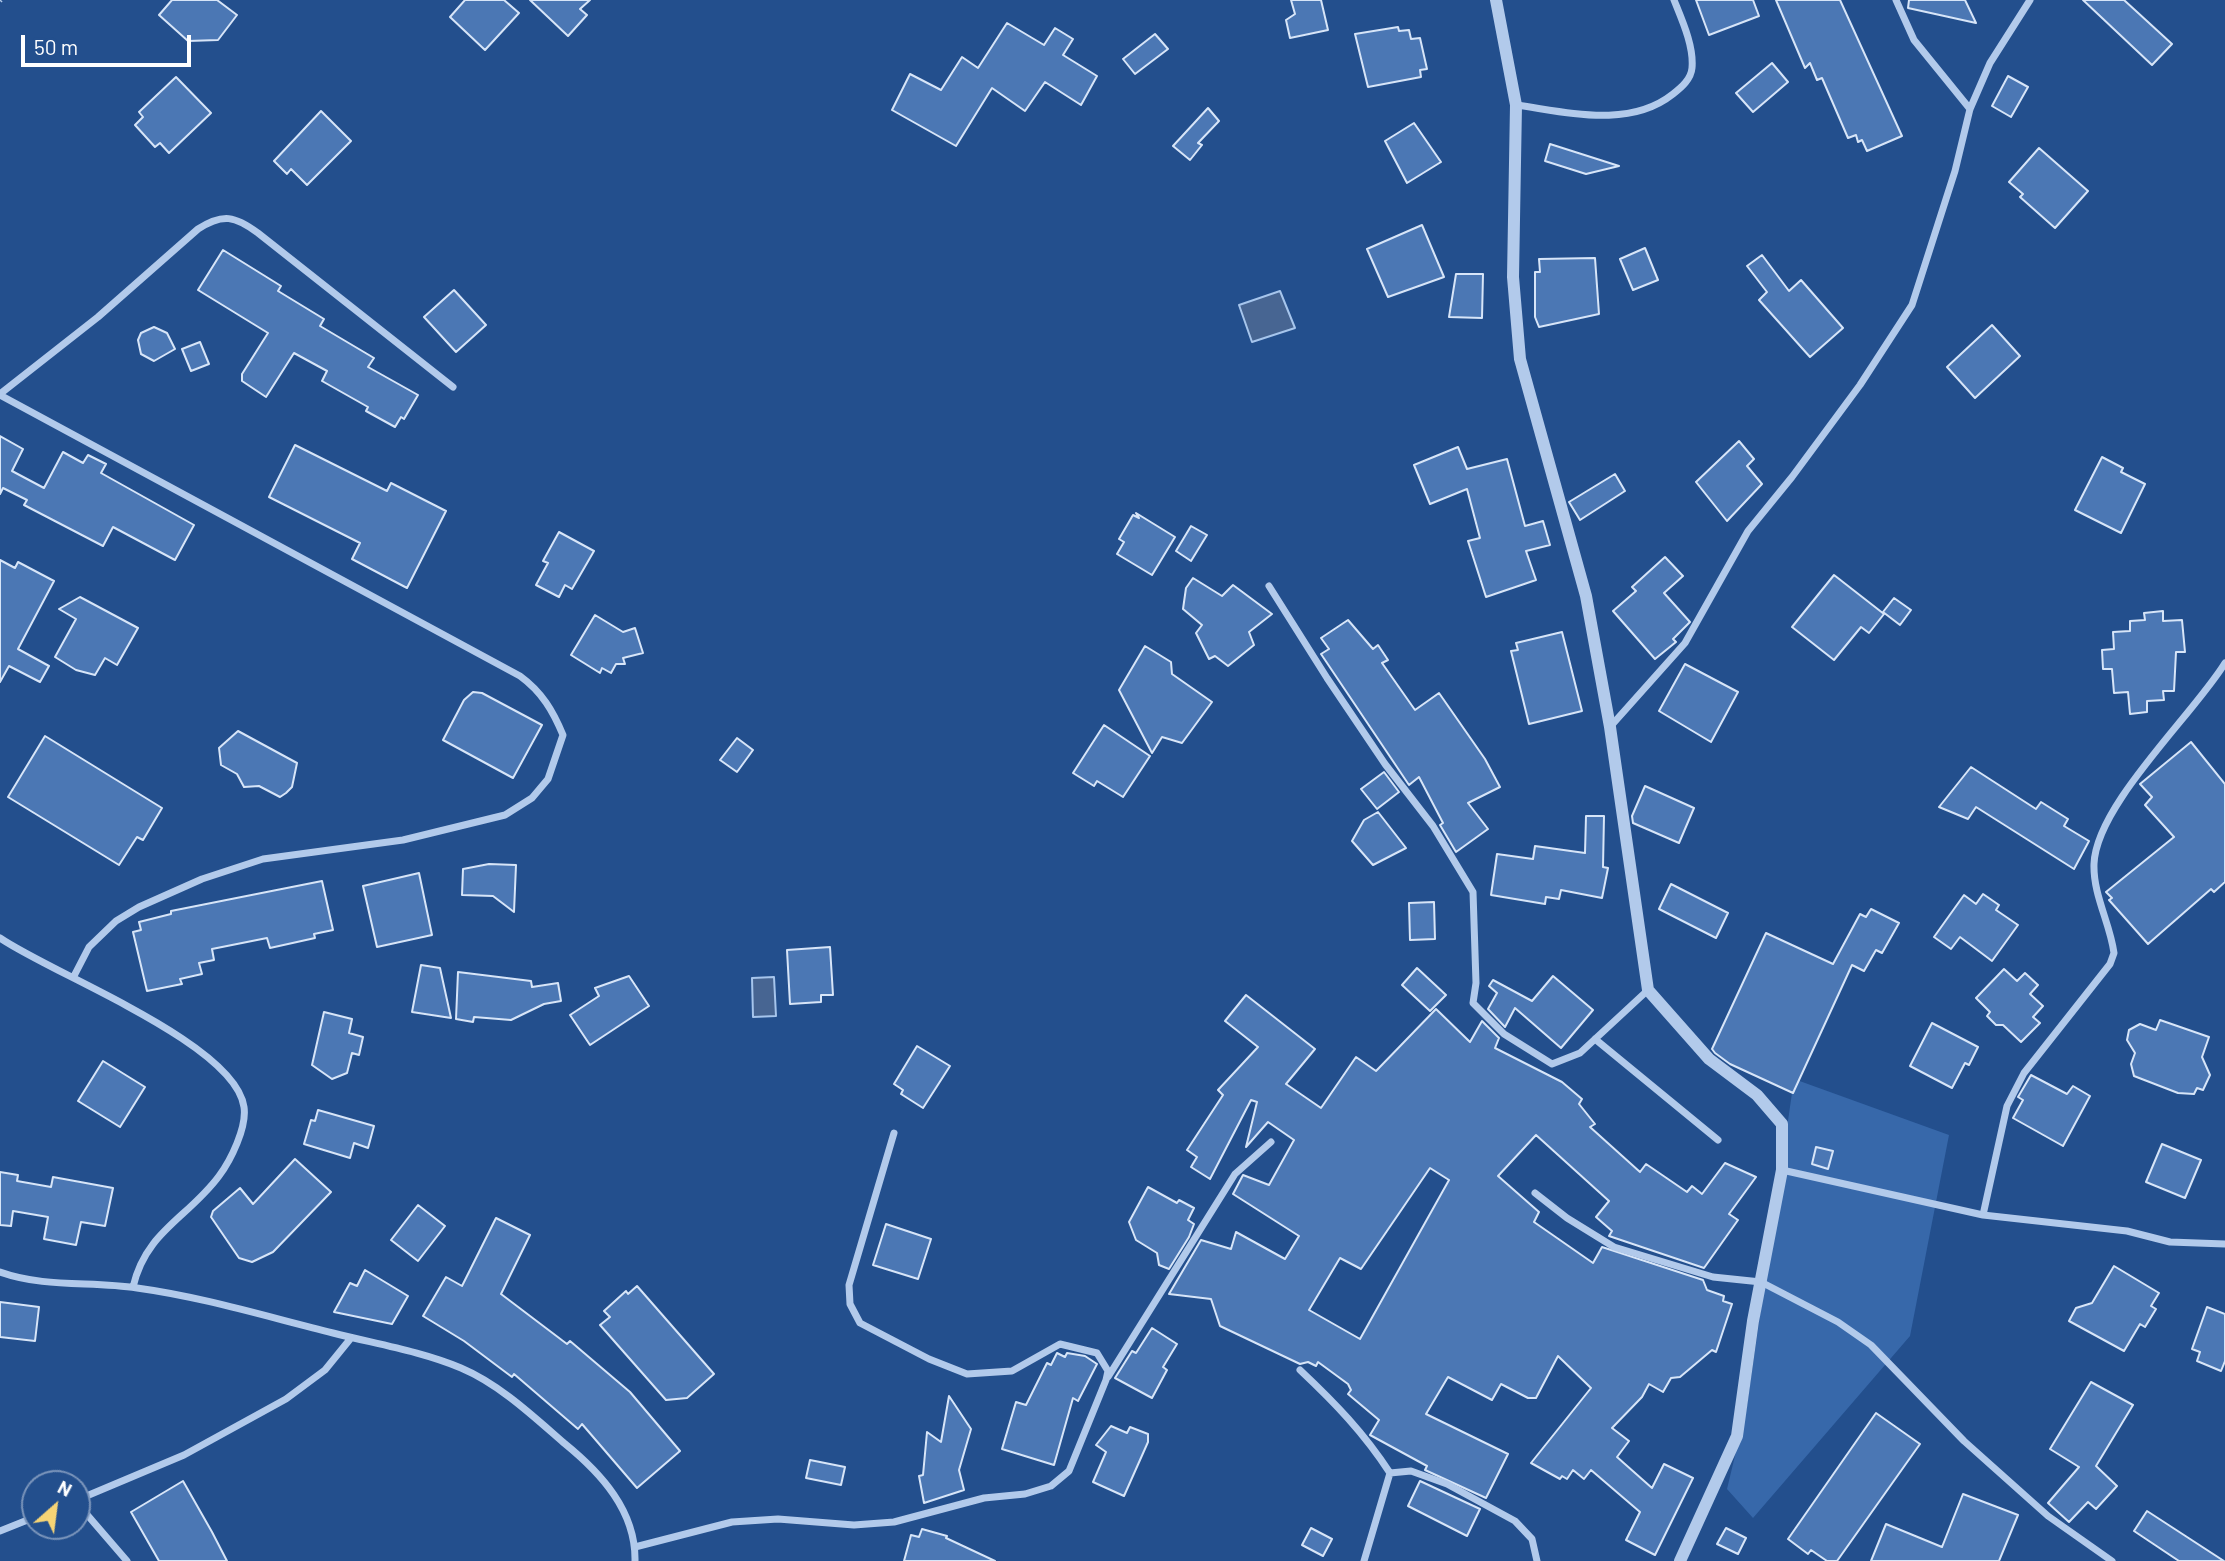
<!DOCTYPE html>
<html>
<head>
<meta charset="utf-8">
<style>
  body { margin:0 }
  #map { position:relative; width:2225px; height:1561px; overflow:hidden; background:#234f8d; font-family:Barlow,sans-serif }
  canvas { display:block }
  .north { position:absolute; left:21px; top:1470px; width:70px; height:70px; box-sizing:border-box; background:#234f8d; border:2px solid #7b95bb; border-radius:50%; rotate:28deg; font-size:19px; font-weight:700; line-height:28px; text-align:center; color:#fff }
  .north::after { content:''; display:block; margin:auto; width:24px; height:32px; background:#f6d475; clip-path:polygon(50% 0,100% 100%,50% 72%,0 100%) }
  .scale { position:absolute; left:21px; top:35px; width:170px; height:32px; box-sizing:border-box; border:4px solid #fff; border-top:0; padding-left:9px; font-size:21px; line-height:24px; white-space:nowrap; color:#fff; -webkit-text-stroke:5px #234f8d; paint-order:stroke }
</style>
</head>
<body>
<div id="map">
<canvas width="2225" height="1561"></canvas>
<div class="north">N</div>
<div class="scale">50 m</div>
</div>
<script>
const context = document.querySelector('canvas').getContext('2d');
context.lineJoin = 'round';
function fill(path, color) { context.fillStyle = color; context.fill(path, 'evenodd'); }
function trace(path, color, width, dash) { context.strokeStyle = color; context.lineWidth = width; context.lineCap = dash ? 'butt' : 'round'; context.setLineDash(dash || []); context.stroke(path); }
fill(new Path2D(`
  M1794,1079l155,56 -39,201 -157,182 -26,-29 20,-83z`), '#3768aa');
const water = new Path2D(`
  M1280,291l15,37 -43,14 -13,-37z
  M774,977l2,39 -23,1 -1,-39z`);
fill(water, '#476592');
trace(water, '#a6c5ec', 2);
const building = new Path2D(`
  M172,0h45l20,15 -19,25 -30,1 -29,-26z
  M465,0h39l15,13 -34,37 -35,-33z
  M530,0h60l-10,9 7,6 -19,21z
  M1291,0h30l7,30 -38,8 -4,-18 9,-6z
  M1696,0h57l6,16 -50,19z
  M1776,0h64l62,136 -35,15 -5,-11 -4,2 -2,-7 -8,3 -26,-60 -5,2 -7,-17 -5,5z
  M1909,0h56l11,23 -68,-15z
  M2083,0h41l48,44 -20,21z
  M1007,23l37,22 11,-17 18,11 -10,16 34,21 -16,29 -36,-23 -20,29 -33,-23 -36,58 -64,-36 18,-36 31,16 21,-33 16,11z
  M1398,27l1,4 10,-1 2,9 9,-1 7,31 -7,1 1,7 -53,10 -13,-53z
  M1155,34l13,15 -33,25 -12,-15z
  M1772,63l16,19 -35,30 -17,-19z
  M2008,76l20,11 -17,30 -19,-11z
  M176,77l35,36 -42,40 -9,-10 -5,4 -20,-22 8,-8 -4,-5z
  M1208,108l11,13 -21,22 4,2 -12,15 -17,-14z
  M321,111l30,30 -44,44 -16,-16 -4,5 -13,-13z
  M1414,123l27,39 -34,21 -22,-42z
  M1550,144l69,22 -33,8 -41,-13z
  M2039,148l49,43 -33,37 -35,-31 3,-3 -14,-12z
  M1422,225l22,52 -56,20 -21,-48z
  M1645,248l13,32 -25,10 -13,-31z
  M223,250l58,36 -3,5 46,28 -4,7 54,32 -6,9 50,28 -14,24 -3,-2 -6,10 -29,-16 2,-4 -46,-26 5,-10 -33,-18 -28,44 -24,-16v-7l26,-41 -70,-43z
  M1762,255l27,36 12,-11 42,48 -33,29 -51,-57 8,-8 -20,-26z
  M1595,258l4,56 -60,13 -4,-10v-45h5l-1,-13z
  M1456,274h27l-1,44 -33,-1z
  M454,290l32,35 -30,27 -32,-35z
  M1992,325l28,31 -45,42 -28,-31z
  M154,327l13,6 8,16 -21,12 -13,-7 -3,-14 3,-7z
  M200,342l9,22 -18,7 -9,-22z
  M0,436l23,13 -11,22 32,17 19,-36 20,11 5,-8 18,9 -5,9 93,52 -19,35 -62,-33 -10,19 -79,-41 3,-5 -24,-12 -3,6z
  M1739,441l15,18 -7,7 15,18 -35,37 -31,-39z
  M295,445l92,46 4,-8 55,28 -39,77 -55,-29 8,-16 -91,-46z
  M1458,447l9,22 40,-10 18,67 18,-5 7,24 -24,6 10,29 -50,17 -18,-56 12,-3 -13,-49 -37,15 -16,-39z
  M2102,457l21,11 -2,4 24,12 -24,49 -46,-23z
  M1615,474l10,17 -45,29 -11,-18z
  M1136,513l39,24 -23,38 -35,-21 7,-12 -5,-3 14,-24 6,3z
  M1191,526l16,9 -16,26 -15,-10z
  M559,532l35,19 -22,38 -7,-4 -6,12 -23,-12 12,-22 -5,-2z
  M1665,557l18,19 -19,17 26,29 -17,17 3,3 -21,17 -42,-48 23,-20 -4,-4z
  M0,560l15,8 3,-6 36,19 -36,68 31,17 -9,16 -31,-16 -9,16z
  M1834,575l50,39 -15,19 -8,-6 -27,33 -42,-33z
  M1193,578l29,18 11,-11 39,29 -23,18 5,13 -26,21 -13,-10 -6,3 -13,-26 6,-8 -19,-16 3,-21z
  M80,597l58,31 -21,37 -12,-7 -10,17 -19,-5 -21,-13 21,-38 -17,-10z
  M1894,598l17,12 -11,15 -17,-13z
  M2163,611v10l19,-1 3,32h-9l-2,39h-11l1,9 -17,1v11l-17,2 -2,-22 -14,1 -2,-24h-9l-1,-19 12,-1 -1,-17 17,-1v-10l15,-1 -1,-7z
  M595,615l28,17 12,-4 8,25 -20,5 2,6h-9l-5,9 -9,-5 -2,5 -29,-18z
  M1348,620l25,29 5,-4 10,15 -6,3 33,47 24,-17 46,66 15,28 -32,16 20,26 -32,23 -16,-27 3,-2 -24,-46 -10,8 -88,-131 8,-5 -8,-11z
  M1562,632l20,79 -53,13 -18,-73 7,-1 -2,-7z
  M1145,646l26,16 1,12 40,28 -30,41 -20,-6 -10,16 -33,-63z
  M1685,664l53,28 -27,50 -52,-31z
  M473,692l9,1 60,32 -29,53 -70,-38 21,-40z
  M1104,725l46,31 -27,41 -26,-16 -3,5 -21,-13z
  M238,731l59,32 -5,24 -6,6 -6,4 -21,-11 -15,1 -7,-13 -16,-9 -2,-17z
  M45,736l117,72 -19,32 -6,-3 -18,28 -111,-68z
  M737,738l16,12 -16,22 -17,-12z
  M2191,742l34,42v98l-11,10 -3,-3 -63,55 -39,-44 3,-2 -6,-6 68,-55 -29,-32 7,-8 -12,-13z
  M1971,767l65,42 5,-7 27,17 -4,7 25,15 -15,28 -98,-62 -8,12 -29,-12z
  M1384,772l15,20 -22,17 -16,-20z
  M1645,786l49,22 -15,35 -46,-20 -1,-7z
  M1378,812l28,36 -33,17 -21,-24 12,-21z
  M1586,816h18l-1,51 5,1 -6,30 -41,-8 -2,9 -13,-2 -1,7 -54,-9 6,-41 36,5 2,-13 50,7z
  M489,864l27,1 -2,47 -21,-16 -31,-1 1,-26z
  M419,873l13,62 -55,12 -14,-61z
  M322,881l11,49 -19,4 1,4 -45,10 -3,-10 -55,11 2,11 -15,3 3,11 -22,5 2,5 -35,7 -14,-59 8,-2 -2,-8 32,-8v-3z
  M1671,884l57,29 -12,25 -57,-29z
  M1983,894l16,11 -3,5 22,15 -26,36 -32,-24 -9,12 -17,-12 30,-42 12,9z
  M1434,902l1,37 -25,1 -1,-37z
  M1871,909l28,14 -17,30 -6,-3 -12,21 -12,-6 -59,128 -63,-29 -15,-11 -3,-4 54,-116 67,31 27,-50 6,3z
  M830,947l3,48h-12v7l-31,2 -3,-54z
  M421,965l19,3 11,50 -39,-6z
  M1417,968l29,27 -16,16 -28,-26z
  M2004,969l13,12 8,-8 13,12 -8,9 13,12 -10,11 7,6 -19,19 -18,-17h-7l-9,-9 3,-4 -14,-14z
  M458,972l73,9 1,6 26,-4 3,18 -17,3 -33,16 -37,-3 -1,5 -17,-3z
  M629,976l20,30 -59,39 -20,-30 29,-19 -4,-8z
  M1553,976l40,34 -32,38 -46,-40 -10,19 -17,-18 9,-16 -8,-7 4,-6 39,21z
  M1246,995l69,54 -29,35 35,24 35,-51 20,14 60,-62 34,33 12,-21 17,17 -4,10 67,34 20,17 -3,5 16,20 -5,3 50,45 6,-8 41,28 5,-6 10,8 23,-31 31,14 -27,37 9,6 -34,48 -95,-32 3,-5 -16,-14 13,-16 -73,-66 -38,41 41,36 -5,10 59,41 9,-16 101,33 4,10 17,6 -1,5 9,3 -16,48 -4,-2 -32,27 -9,1 -8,14 -14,-8 -7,13 -30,31 17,13 -12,16 35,31 12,-24 29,14 -38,77 -29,-15 14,-28 -49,-42 -7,9 -11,-9 -6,9 -5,-3 -2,3 -29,-16 60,-75 -33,-32 -22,42h-8l-27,-14 -9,16 -44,-23 -22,37 82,40 -22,44 -61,-28 2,-4 -57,-31 9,-15 -31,-26 3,-4 -3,-6 -30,-22 -2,4 -8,-4 -8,2 -80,-38 -9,-27 -42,-5 32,-54 30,9 5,-17 49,27 14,-23 -66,-42 10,-19 26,10 25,-45 -26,-18 -22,25 11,-45 -6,-2 -41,79 -19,-12 6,-10 -10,-7 36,-55 -5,-5 40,-43 -33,-26zM1430,1168l19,12 -89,159 -51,-29 31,-52 21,11z
  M324,1012l28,7 -3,14 14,4 -4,18 -7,-2 -5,20 -15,6 -20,-14z
  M2160,1020l49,17 -7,20 8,18 -7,15 -6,-2 -3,6 -16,-1 -44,-17 -3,-12 4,-11 -8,-13 2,-10 11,-6 16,6z
  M1932,1023l46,24 -9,18 -4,-2 -13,25 -42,-22z
  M917,1046l33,20 -27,42 -22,-14 2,-4 -9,-6z
  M103,1061l42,26 -25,40 -42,-26z
  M2031,1075l36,19 6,-8 17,10 -27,50 -50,-28 10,-18 -5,-3z
  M318,1110l56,16 -6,22 -14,-5 -4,15 -46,-14 7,-24 4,1z
  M2162,1144l39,16 -16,38 -39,-16z
  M1816,1147l17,4 -5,18 -16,-5z
  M295,1159l36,33 -58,60 -21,10 -13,-4 -28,-41 2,-6 27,-23 13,16z
  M0,1172l18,3 -1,6 34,6 2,-10 60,11 -8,38 -24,-4 -5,23 -32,-6 4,-22 -35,-6 -2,15 -11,-1z
  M1148,1187l29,16 2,-3 15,8 -6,12 6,4 -5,13 -20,32 -10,-4 -2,-12 -21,-13 -7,-18z
  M418,1205l27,21 -27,35 -27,-21z
  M496,1218l34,17 -29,59 66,50 3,-3 60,51 50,59 -43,37 -55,-64 -4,5 -64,-55 -2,3 -48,-36 -41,-25 23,-39 16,9z
  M886,1224l45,15 -13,40 -45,-14z
  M2114,1266l45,27 -8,13 5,3 -11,18 -5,-3 -16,27 -55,-30 7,-13 16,-5z
  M365,1270l43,26 -16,28 -58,-12 16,-29 7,3z
  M637,1286l77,88 -27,24 -21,2 -66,-75 10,-8 -6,-6 22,-20 2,3z
  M0,1302l39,5 -4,34 -35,-4z
  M2207,1307l18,7v47l-4,10 -24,-10 3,-9 -8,-3z
  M1152,1328l25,16 -14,23 4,3 -15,28 -37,-20 17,-27 4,2z
  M1057,1353l8,4 2,-4 18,3 12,8 -19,37 -5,-3 -19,67 -52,-16 14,-47 10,3 21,-42 4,2z
  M2091,1382l42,23 -37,61 21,20 -21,23 -8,-7 -19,20 -21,-19 31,-36 -29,-18z
  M949,1396l22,33 -12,41 5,20 -40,13 -5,-27 4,-1 4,-43 14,10z
  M1876,1413l44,31 -83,117h-10l-16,-11 -3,4 -20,-15z
  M1111,1426l16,7 3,-6 18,7v8l-24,54 -31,-14 13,-30 -10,-7z
  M810,1460l35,7 -4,18 -35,-7z
  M183,1481l29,51 15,29h-68l-28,-49z
  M1420,1481l60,28 -13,27 -59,-30z
  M1963,1494l55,21 -19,46h-128l15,-37 56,23z
  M2147,1511l77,50h-45l-45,-30z
  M1311,1528l21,11 -9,17 -21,-11z
  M1726,1528l20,10 -8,16 -21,-10z
  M922,1529l25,7 -1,2 49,23h-91l7,-26 8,2z`);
fill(building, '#4b77b4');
trace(building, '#d7e5f8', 2);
trace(new Path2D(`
  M0,1l1,-1`), '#b2caeb', 4.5, [3.5, 5]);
trace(new Path2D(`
  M1896,0l18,40 56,69
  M1516,105c51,7 113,24 157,-11 9,-7 18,-15 19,-26 2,-22 -10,-48 -18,-68
  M0,394l98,-77 100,-88c25,-16 37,-13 60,4l195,154
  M0,395l520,281c22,16 33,35 43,59l-15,44 -16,19 -27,17 -102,25 -140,19 -61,20 -63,28 -23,14 -27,26 -15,29
  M1269,586l58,92 58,86 48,62 40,66 3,91 -3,20 31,31 48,30 28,-11 68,-63
  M1610,727l75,-84 63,-112 44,-54 68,-92 52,-80 43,-134 15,-62 20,-46 40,-63
  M0,938c52,36 235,105 244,169 3,20 -13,53 -25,69 -31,42 -73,55 -86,111
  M1595,1039l123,101
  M1782,1170l201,45 144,16 43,11 55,2
  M1535,1193l32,25 47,29 99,30 48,5 77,40 33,23 93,96 84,75 64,45
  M1983,1215l24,-109 17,-33 86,-109 4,-11c-4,-30 -21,-58 -20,-89 2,-59 99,-149 131,-201
  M0,1272c45,16 91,9 137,16 66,9 131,29 196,45 43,11 87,18 128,35 38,16 72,48 103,75 37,30 72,68 71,118
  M1300,1370c35,33 64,63 90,103
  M1108,1377l127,-203 36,-32
  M77,1500l107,-45 102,-56 39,-29 26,-32
  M77,1503l50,58
  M0,1531l35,-14
  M635,1547l97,-25 46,-3 76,6 40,-3 90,-24 41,-4 26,-8 18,-15 37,-91 2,-9 -11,-18 -37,-9 -48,27 -45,3 -38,-15 -69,-36 -10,-19 -1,-19 45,-152
  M1364,1561l26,-88 21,-2 36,13 68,37 17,18 5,22`), '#b2caeb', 7);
trace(new Path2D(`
  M1496,0l20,105 -3,172 7,82 66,237 24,131 38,263 61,69 48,36 25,29v46l-29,151 -16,115 -57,125`), '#b2caeb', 12);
</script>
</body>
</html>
